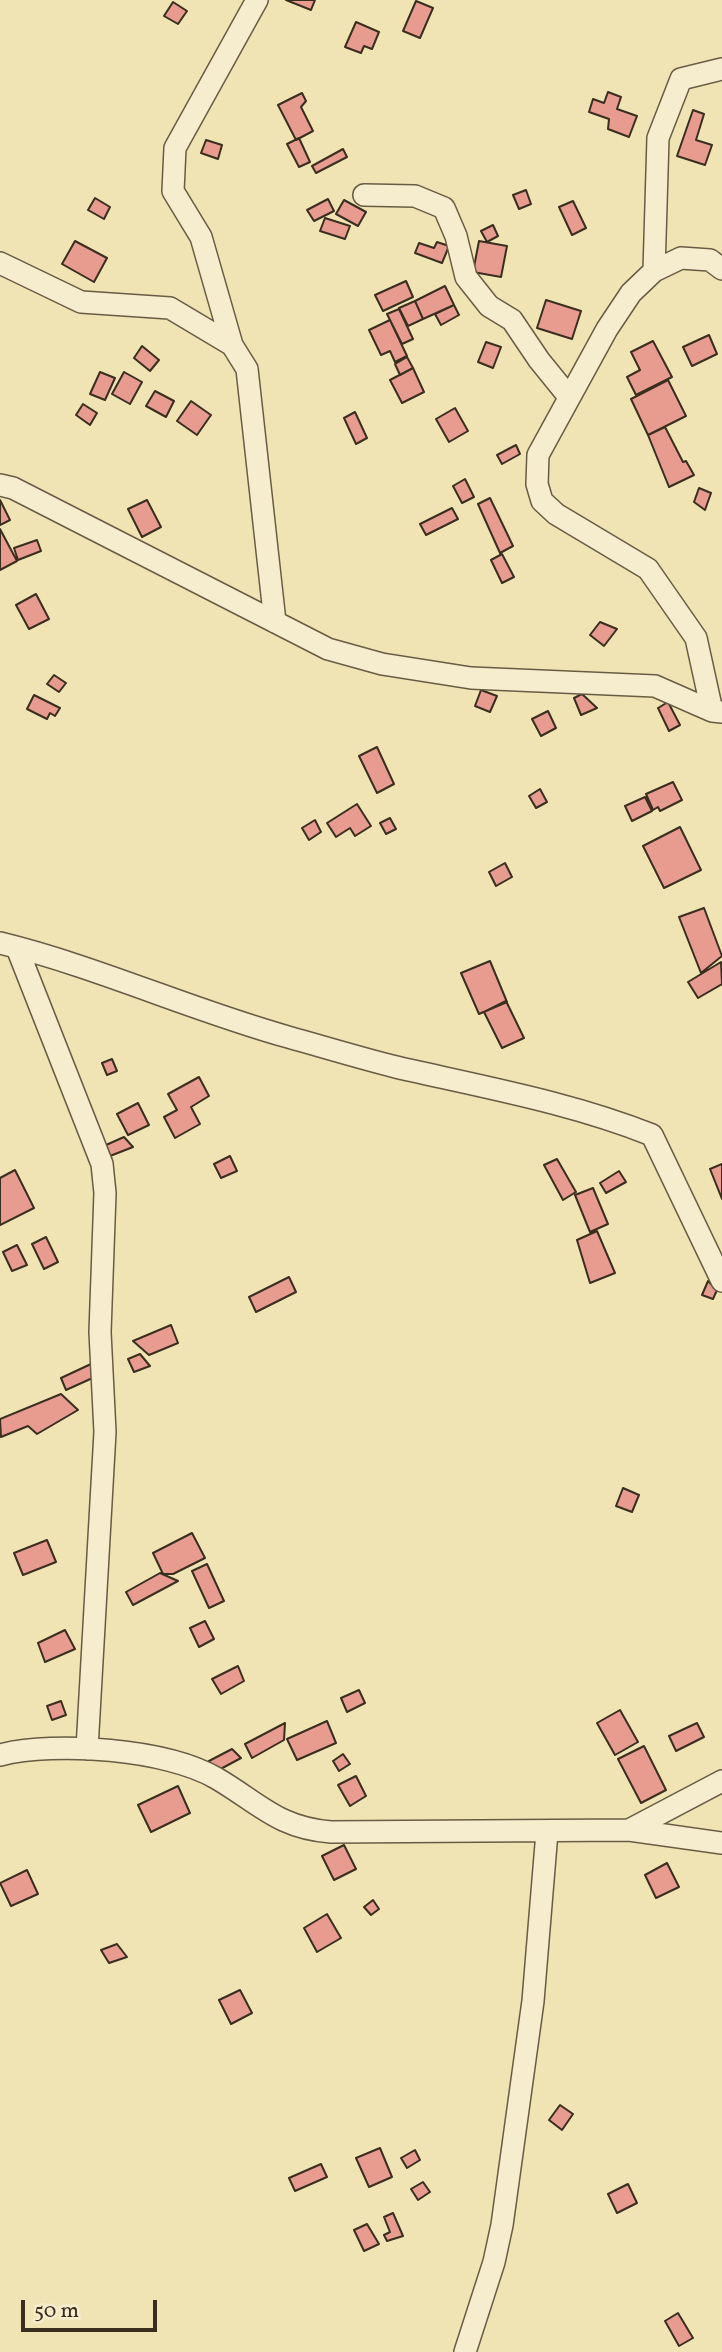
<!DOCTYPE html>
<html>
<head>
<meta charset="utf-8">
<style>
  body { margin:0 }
  #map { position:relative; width:722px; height:2352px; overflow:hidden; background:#f0e4b4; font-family:Vollkorn,serif }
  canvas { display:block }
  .scale { position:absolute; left:21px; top:2300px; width:136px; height:32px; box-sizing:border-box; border:4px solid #3a2e1f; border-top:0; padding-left:9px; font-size:21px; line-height:24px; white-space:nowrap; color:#3a2e1f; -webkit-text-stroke:5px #f5edce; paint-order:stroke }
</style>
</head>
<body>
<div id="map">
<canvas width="722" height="2352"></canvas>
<div class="scale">50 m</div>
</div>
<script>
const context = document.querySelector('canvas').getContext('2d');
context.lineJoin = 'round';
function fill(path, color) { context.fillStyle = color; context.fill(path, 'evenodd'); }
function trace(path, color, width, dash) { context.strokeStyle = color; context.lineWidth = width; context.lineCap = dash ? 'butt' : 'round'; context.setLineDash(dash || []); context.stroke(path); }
const building = new Path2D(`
  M286,0h29l-4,10z
  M416,1l17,7 -13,30 -17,-7z
  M173,2l14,9 -9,13 -14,-8z
  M356,22l23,10 -7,17 -8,-3 -3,7 -16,-6z
  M608,92l13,5 -4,12 20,7 -8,21 -21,-8 1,-10 -20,-7 4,-13 11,4z
  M302,93l4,8 -5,6 12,24 -17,9 -18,-35z
  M693,110l11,4 -8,26 16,5 -7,20 -28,-9z
  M299,138l11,24 -11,5 -12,-23z
  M206,140l16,5 -4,14 -17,-6z
  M343,149l4,8 -31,16 -4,-7z
  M526,190l5,14 -12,5 -6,-14z
  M95,198l15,9 -6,12 -16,-9z
  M328,199l6,12 -20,10 -7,-11z
  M344,200l22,12 -8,14 -22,-12z
  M573,201l13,27 -14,7 -13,-28z
  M325,218l25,8 -5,13 -25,-8z
  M493,225l5,11 -11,6 -6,-11z
  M75,241l32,17 -13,24 -32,-18z
  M479,241l28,5 -6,31 -28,-5z
  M437,242l12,4 -7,17 -27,-10 4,-10 15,5z
  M406,281l7,16 -30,14 -8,-16z
  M445,286l9,19 -31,14 -8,-18z
  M546,300l35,11 -9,28 -35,-11z
  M415,301l8,18 -15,7 -9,-18z
  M454,305l5,10 -18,10 -6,-11z
  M399,309l14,30 -11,5 -15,-30z
  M390,320l17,36 -12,6 -5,-11 -9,4 -12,-25z
  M709,335l8,19 -25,12 -9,-19z
  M653,341l19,36 -36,18 -9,-18 13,-7 -9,-18z
  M486,342l15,5 -8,21 -15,-6z
  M142,346l17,14 -9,11 -16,-13z
  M407,357l6,11 -13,7 -5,-11z
  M413,368l11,24 -22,11 -12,-23z
  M100,372l15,6 -10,22 -15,-6z
  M124,372l18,10 -12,22 -18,-10z
  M668,380l18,36 -38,19 -17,-36z
  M155,391l19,10 -8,16 -20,-11z
  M191,401l20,14 -14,20 -20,-14z
  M83,404l14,9 -7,12 -14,-10z
  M455,408l13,23 -19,11 -13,-23z
  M355,412l12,26 -11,6 -12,-26z
  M665,427l18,35 3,-1 8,14 -25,12 -21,-52z
  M516,445l4,9 -18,10 -5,-9z
  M465,479l9,18 -12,6 -9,-17z
  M699,488l12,5 -6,17 -11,-8z
  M490,498l23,48 -13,7 -22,-49z
  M0,500l10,20 -10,5z
  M147,500l14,27 -19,10 -14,-28z
  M452,508l6,11 -32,16 -6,-11z
  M0,529l17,32 -17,9z
  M37,540l4,11 -23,9 -4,-12z
  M502,554l12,23 -12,6 -11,-23z
  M36,594l13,25 -20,10 -13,-24z
  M600,622l17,7 -13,17 -14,-11z
  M54,675l12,8 -7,9 -12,-8z
  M481,690l16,6 -7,16 -15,-6z
  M582,694l15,14 -16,7 -7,-17z
  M34,695l26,13 -5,8 -5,-3 -3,6 -20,-10z
  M668,702l12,23 -11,6 -11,-23z
  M548,711l8,17 -15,8 -9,-17z
  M377,747l17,37 -17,9 -18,-37z
  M673,782l9,18 -22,11 -2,-4 -5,3 -7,-16z
  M540,789l7,13 -11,6 -7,-12z
  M645,797l7,14 -20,10 -7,-15z
  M357,804l14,22 -16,10 -5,-8 -14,9 -9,-14z
  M390,818l6,11 -10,5 -6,-11z
  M315,820l6,12 -12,8 -7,-12z
  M680,827l21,43 -37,18 -21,-42z
  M505,863l7,14 -16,9 -7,-14z
  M704,908l18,48 -21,17 -22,-56z
  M490,961l17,41 -28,12 -18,-41z
  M721,962l1,22 -24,14 -10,-16z
  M506,1001l18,37 -22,10 -18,-36z
  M112,1059l5,12 -10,4 -5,-12z
  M199,1077l10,19 -18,11 9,17 -25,14 -11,-21 13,-7 -9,-16z
  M138,1103l11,22 -21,10 -11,-21z
  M124,1137l9,10 -23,9 -4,-11z
  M230,1156l7,15 -16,7 -7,-14z
  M557,1159l19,33 -13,8 -19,-35z
  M722,1164v35l-12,-30z
  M15,1170l19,38 -34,17v-47z
  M619,1171l7,11 -20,11 -6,-10z
  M593,1188l15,36 -18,8 -15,-37z
  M597,1231l18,42 -25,10 -13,-43z
  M46,1237l12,25 -14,7 -12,-25z
  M17,1245l10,20 -15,6 -9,-19z
  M289,1277l7,15 -40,20 -7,-15z
  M708,1281l9,9 -4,9 -11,-4z
  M171,1325l7,18 -29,12 -16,-14z
  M140,1354l10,12 -16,6 -6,-13z
  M91,1364l6,12 -31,14 -5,-12z
  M61,1394l17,16 -41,24 -9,-8 -27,11 -1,-18z
  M623,1488l16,7 -7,17 -16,-6z
  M192,1533l13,25 -32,16h-10l-10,-21z
  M47,1540l9,22 -33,13 -9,-22z
  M207,1564l17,37 -15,7 -17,-37z
  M160,1573l18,8 -45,24 -7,-13z
  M205,1621l9,18 -15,8 -9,-19z
  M65,1630l10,19 -30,13 -7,-19z
  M238,1666l6,15 -23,13 -9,-15z
  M359,1690l6,13 -18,9 -6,-14z
  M61,1701l5,14 -14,5 -5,-14z
  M620,1710l18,32 -23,13 -18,-32z
  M327,1721l9,22 -39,17 -10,-21z
  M285,1723l-1,17 -32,18 -7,-14z
  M697,1723l7,14 -28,14 -7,-15z
  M644,1746l22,44 -25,13 -23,-44z
  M232,1749l9,9 -26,14 -6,-11z
  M343,1754l7,10 -11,7 -6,-10z
  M356,1776l10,20 -16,10 -12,-21z
  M178,1786l12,27 -39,19 -13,-27z
  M344,1845l12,24 -22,11 -12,-24z
  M667,1863l12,24 -23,11 -11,-23z
  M27,1870l11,24 -27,12 -11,-23z
  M373,1900l6,9 -8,6 -7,-8z
  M327,1914l14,24 -24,14 -13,-24z
  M117,1944l10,13 -18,6 -8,-13z
  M240,1990l12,23 -21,11 -12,-24z
  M560,2105l13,9 -11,16 -13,-10z
  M380,2148l12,29 -23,10 -13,-29z
  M415,2150l5,10 -13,8 -6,-10z
  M321,2164l6,13 -32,14 -6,-13z
  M423,2182l7,10 -12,8 -7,-11z
  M628,2184l9,19 -20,10 -9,-19z
  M393,2213l10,23 -16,5 -3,-6 6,-3 -6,-15z
  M367,2224l12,20 -15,7 -10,-21z
  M678,2313l15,25 -14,8 -14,-25z`);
fill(building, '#e79c8f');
trace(building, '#3a2e1f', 2);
const minor = new Path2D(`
  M364,195l51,1 29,12 12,28 10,41 23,29 23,14 27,40 30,37
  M0,263l81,39 89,6 62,37 15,24 28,253
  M654,271l4,-133 23,-59 41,-10
  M232,345l-31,-108 -28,-46 2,-43 82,-148
  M0,485l13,3 315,161 54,15 89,14 184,8 57,25 10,1
  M712,711l-16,-73 -48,-69 -92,-55 -14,-13 -5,-17 1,-29 69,-126 24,-36 23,-22 27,-13 29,2 12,9
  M0,943c98,24 191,67 288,94 36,10 72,21 108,30 86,20 173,35 256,68l70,146
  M17,948l85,216 3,29 -5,139 5,100 -18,317
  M0,1755c56,-14 166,-6 216,23 43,25 62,50 115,54l298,-2 93,-49
  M629,1830l93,13
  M465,2352l29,-90 8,-37 31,-224 14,-169`);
trace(minor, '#685c44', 24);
trace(minor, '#f5edce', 21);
</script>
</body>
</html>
